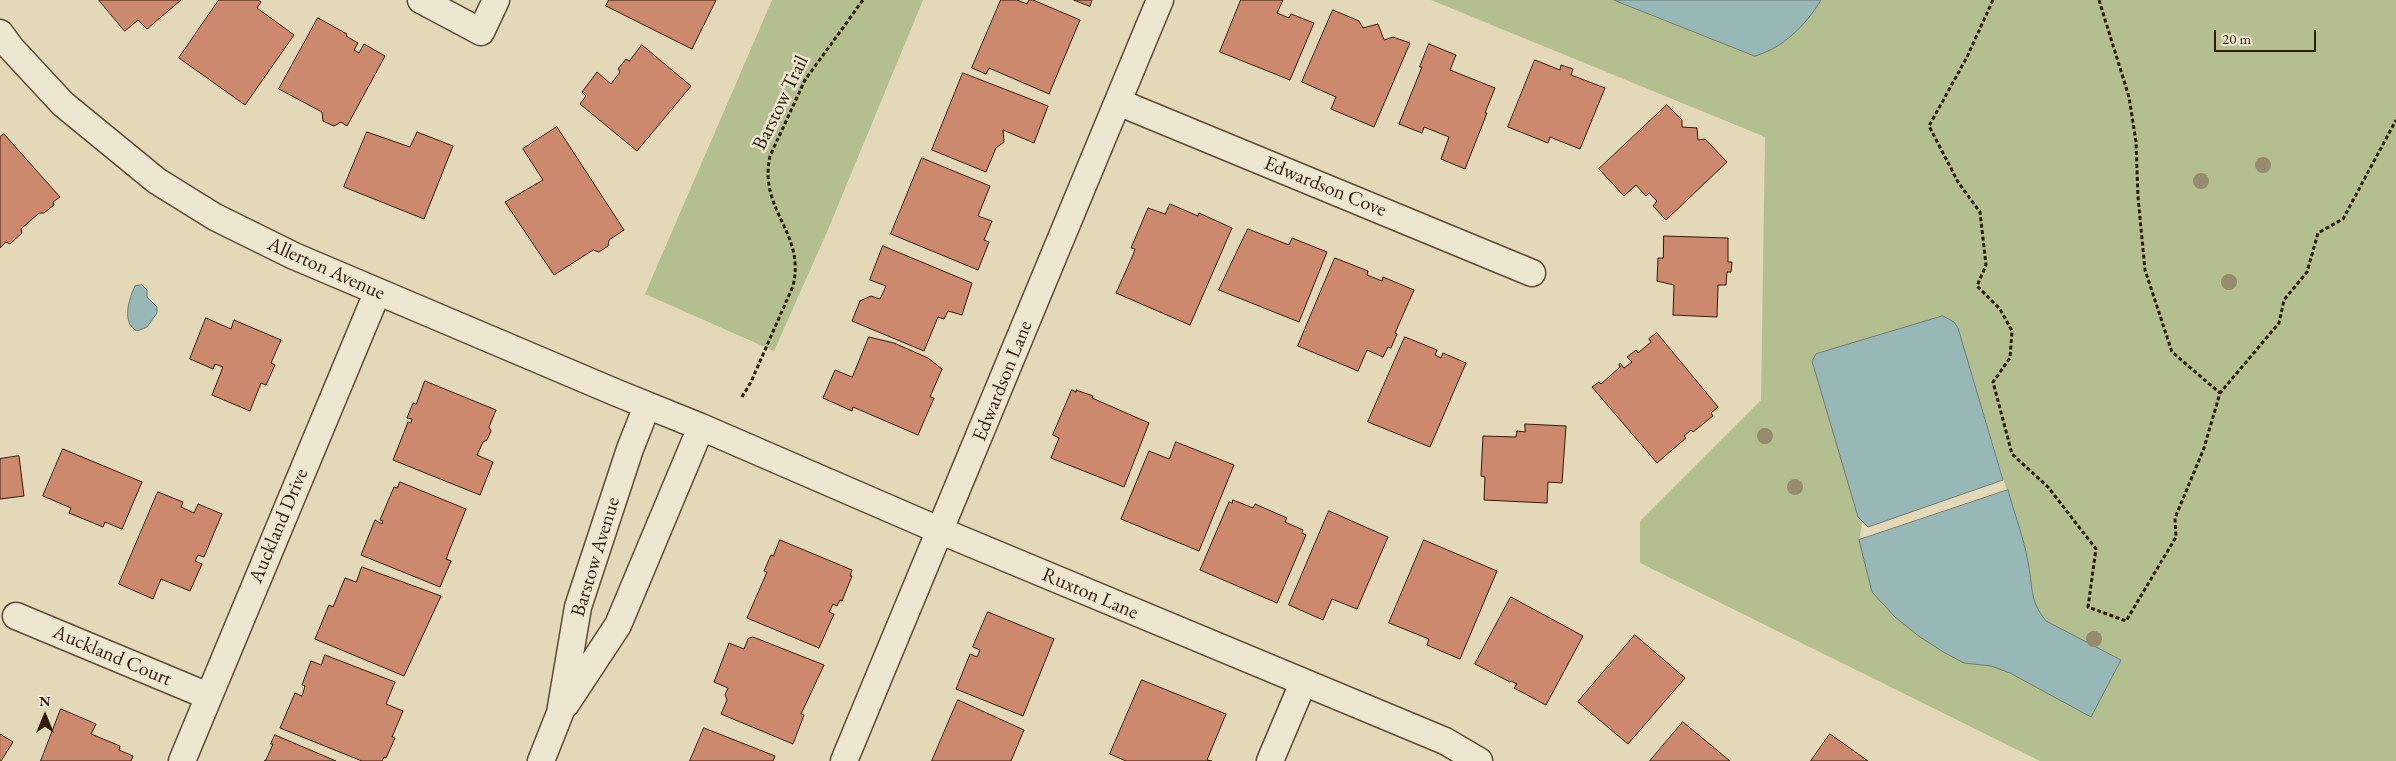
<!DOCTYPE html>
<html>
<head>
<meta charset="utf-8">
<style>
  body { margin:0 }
  #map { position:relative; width:2396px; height:761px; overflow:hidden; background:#e3d8b7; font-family:"EB Garamond",serif }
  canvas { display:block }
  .north { position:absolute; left:20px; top:691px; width:50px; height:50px; -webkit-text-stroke:4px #ede6d0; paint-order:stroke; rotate:0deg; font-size:14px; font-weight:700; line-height:20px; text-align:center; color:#311b09 }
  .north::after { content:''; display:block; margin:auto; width:18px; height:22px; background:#311b09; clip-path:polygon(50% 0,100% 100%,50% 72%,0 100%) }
  .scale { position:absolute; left:2214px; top:30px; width:102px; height:22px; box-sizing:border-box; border:2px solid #311b09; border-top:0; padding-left:6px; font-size:15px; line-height:18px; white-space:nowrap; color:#311b09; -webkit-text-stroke:4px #ede6d0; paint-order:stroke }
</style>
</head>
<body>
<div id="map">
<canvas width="2396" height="761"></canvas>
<div class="north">N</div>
<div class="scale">20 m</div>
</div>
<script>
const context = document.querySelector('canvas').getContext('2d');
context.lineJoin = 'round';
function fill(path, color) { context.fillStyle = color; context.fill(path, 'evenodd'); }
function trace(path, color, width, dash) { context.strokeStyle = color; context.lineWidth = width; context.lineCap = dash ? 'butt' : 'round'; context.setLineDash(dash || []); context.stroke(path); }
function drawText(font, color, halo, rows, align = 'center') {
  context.font = font + ' "EB Garamond",serif'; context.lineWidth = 5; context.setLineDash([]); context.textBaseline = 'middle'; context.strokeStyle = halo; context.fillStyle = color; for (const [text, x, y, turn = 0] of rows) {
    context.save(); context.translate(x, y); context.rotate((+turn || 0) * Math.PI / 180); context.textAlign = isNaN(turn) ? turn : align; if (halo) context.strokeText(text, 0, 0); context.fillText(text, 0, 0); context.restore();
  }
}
fill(new Path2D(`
  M772,0h151l-96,232 -53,119 -129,-57z
  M1431,0h183l141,56 59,-45 7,-11h575v761h-356l-400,-198v-42l121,-121 4,-263zM1943,316l11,6 4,6 70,233 5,42 13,18 75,39 -30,57 -81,-44 -19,-7 -27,-4 -105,-122 3,-16 -4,-7 -46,-156 4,-7z`), '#b3bf8f');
const water = new Path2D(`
  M1614,0h207c-15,25 -38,48 -66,56z
  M142,285l5,5v7l10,10v6l-10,14 -10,4c-16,-8 -8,-32 -2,-45z
  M1943,316l11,6 4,6 45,152 -135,47 -10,-10 -46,-156 4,-7z
  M2008,490c6,23 16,48 20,72 5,24 1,38 18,59l75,39 -30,57 -81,-44 -19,-7 -27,-3 -19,-10 -25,-16 -25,-20 -23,-25 -13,-52z`);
fill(water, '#97b8b6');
trace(water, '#6e7971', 1);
const building = new Path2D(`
  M99,0h82l-34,29 -9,-9 -13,11z
  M219,0h39l3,2 -4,6 37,27 -49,70 -66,-47z
  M609,0h107l-24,49 -86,-43z
  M1001,0h16l10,4 2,-4h4l47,20 -31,74 -60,-26 -3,6 -14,-6z
  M1074,0h18l-2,6z
  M1241,0h42l-6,13 12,5 2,-4 23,9 -24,57 -70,-28z
  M1333,10l26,11 4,7 15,-4 6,16 9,-3 17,6 -36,84 -43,-18 5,-12 -34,-15z
  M318,18l29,16 -1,2 12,7 -4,7 5,3 5,-9 21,12 -38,70 -6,-4 -7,4 -11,-5 -1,-9 -43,-23z
  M1429,44l27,11 -6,15 45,18 -10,25h2l-22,56 -24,-10 8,-22 -25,-10 -2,6 -23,-9 23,-57h-2z
  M642,45l49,41 -54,65 -57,-47 6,-8 -4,-4 15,-20 14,12 9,-12 -2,-3 8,-10 3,2z
  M1535,60l25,10 1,-5 12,4 -2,6 34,13 -25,61 -30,-12 -2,6 -40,-16z
  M963,73l85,33 -14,37 -31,-13 1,12 -8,6 -10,24 -54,-22z
  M1667,105l15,15v7l15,1 1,12 7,-1 22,23 -61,58 -13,-14 4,-5 -8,-8 -3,3 -10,-11 -12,11 -25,-27z
  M557,127l67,103 -15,10 -1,6 -9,6 -6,-2 -39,25 -49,-73 38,-22 -20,-31z
  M367,132l43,15 7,-15 36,14 -29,73 -80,-32z
  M4,134l56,63 -7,5 1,3 -10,8h-5l-18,16 1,4 -12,11 -4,-2 -6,6v-111z
  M922,158l68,28 -12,30 14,5 -8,19 5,2 -11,28 -87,-36z
  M1170,204l28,12 1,-3 33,15 -42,97 -74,-32 17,-38 2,-6 -4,-1 17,-40 17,6z
  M1248,229l41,16 3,-7 35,14 -28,70 -80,-32z
  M1664,236l64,2v24h4l-1,10h-4l-1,13h-8l-1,32 -44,-2 1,-30 -17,-4 1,-23h5z
  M883,246l89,37 -10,32 -14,-4 -4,8 -6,-2 -14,34 -72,-30 8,-20 11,-5 9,3 6,-13 -16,-6z
  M1335,258l33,13 -1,4 15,6 1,-4 31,13 -19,43 2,1 -6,14 -3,-1 -5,10 -16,-7 -9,21 -60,-25z
  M206,318l25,11 3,-9 47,20 -10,23 4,2 -9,20 -5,-2 -11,28 -38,-16 11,-28 -8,-3 -2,5 -23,-10z
  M1657,333l61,74 -7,6 2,3 -20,16 -2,-2 -7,6 2,2 -29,25 -65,-76 7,-5 2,2 19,-17 -1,-2 1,-2 4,5 8,-6 -5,-5 9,-7 2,3 13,-11 -2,-3z
  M869,337l25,6 34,15 14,11 -12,28 4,1 -16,37 -65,-28 -1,4 -29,-13 12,-28 17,7z
  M1405,337l32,13 -2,5 6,3 2,-5 23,10 -36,84 -62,-25z
  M425,381l71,29 -7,17 2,4 -4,9 -4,2 -6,13 16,7 -13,33 -87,-35 15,-38 3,1 1,-4 -5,-1 6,-15 3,1z
  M1072,390l4,2v-2l17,6 -1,2 57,25 -25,64 -73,-29 8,-20 -6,-3z
  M1525,424l41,2 -4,57 -14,-1 -1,21 -63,-3 1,-23 -4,-1 2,-40 33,1 1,-6 8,1z
  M1176,442l58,23 -35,86 -78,-32 28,-68 20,8z
  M63,449l79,33 -20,47 -17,-7 -2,5 -34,-14 2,-5 -28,-12z
  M19,456l5,40 -24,3v-40z
  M400,482l66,27 -20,50 5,2 -11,26 -79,-32 14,-35 7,4 1,-3 -3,-1 14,-33 3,1z
  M158,492l25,10 -2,5 13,6 4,-9 24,10 -18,43 -6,-2 -3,6 7,3 -12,27 -29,-12 -8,20 -34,-15z
  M1233,500l20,8 2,-4 32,14 -2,4 18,8 -1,3 4,2 -29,68 -77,-33 29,-68 3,1z
  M1329,511l59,26 -31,72 -25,-10 -9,21 -34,-15z
  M780,540l72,30 -2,6h2l-10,25 -2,-1 -3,6 -4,-2 -4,8 5,2 -15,34 -72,-30 20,-46 -3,-1 7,-16 2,1z
  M1424,540l73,31 -37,88 -33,-14 2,-6 -40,-16z
  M362,567l79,29 -37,80 -89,-37 14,-34 4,2 12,-29 11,4z
  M1511,597l72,39 -37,69 -32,-17 3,-4 -6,-3 -1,1 -35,-18z
  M988,612l66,27 -31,77 -67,-27 14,-35 7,3 3,-7 -7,-3z
  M1635,635l50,43 -57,66 -50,-42z
  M753,637l71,28 -23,49 3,1 -11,29 -72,-30 6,-14 -2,-5 3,-7 -14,-6 15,-39 15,6 4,-10z
  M325,655l70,27 -9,22 17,7 -11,26 3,1 -9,20 -2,-1 -2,4h-20l-82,-33 15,-35 7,3 3,-10 -3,-1 9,-24 10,4z
  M1142,680l84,34 -19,46 5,1h-86l-16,-7z
  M958,700l66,30 -13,31h-79z
  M61,709l35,15 -5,10 29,12 -1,4 14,6 -2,5h-90z
  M1683,722l47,39h-80z
  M704,728l71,28 -2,5h-83z
  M0,734l13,8 -12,19h-1z
  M1830,734l38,27h-57z
  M275,735l61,26h-72l2,-1 7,-16h-2z`);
fill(building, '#cd896d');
trace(building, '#311b09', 1);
const street = new Path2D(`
  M421,0l60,32 15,-32
  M0,33l11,15 52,56 94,77 58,36 79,39 323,137 84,34 240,104 504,210 34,20
  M1118,102l414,171
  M16,616l192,80
  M566,704l52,-79 83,-198
  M182,761l195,-468
  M541,761l19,-48 18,-106 52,-158 17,-43
  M844,761l316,-761
  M1270,761l33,-78`);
trace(street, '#5e4a34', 29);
trace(new Path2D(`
  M1993,0l-26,57 -38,69 29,56 22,30 6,53 -9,21 23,23 12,22 -2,27 -17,24 19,72 36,33 48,62 -8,58 38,14 50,-84 -1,-19 29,-70 16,-55 59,-70 5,-23 23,-28 11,-39 25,-14 53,-99
  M2099,0l30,97 7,45 2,55 7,73 27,82 48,41
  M742,397l9,-15 42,-96c13,-54 -35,-75 -23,-130l35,-76 58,-80`), '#311b09', 3, [4, 2.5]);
trace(street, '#ede6d0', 26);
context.fillStyle = '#978b6d';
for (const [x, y] of [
  [2263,165],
  [2201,181],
  [2229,282],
  [1765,436],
  [1795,487],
  [2094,639]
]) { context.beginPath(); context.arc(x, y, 8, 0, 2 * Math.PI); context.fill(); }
drawText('20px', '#311b09', '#ede6d0', [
  ["Barstow Trail",781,103,-64],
  ["Edwardson Cove",1325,187,22],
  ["Allerton Avenue",326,269,24],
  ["Edwardson Lane",1003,381,-68],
  ["Auckland Drive",279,526,-67],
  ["Barstow Avenue",596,557,-73],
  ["Ruxton Lane",1090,594,23],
  ["Auckland Court",112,656,23]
]);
</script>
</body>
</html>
